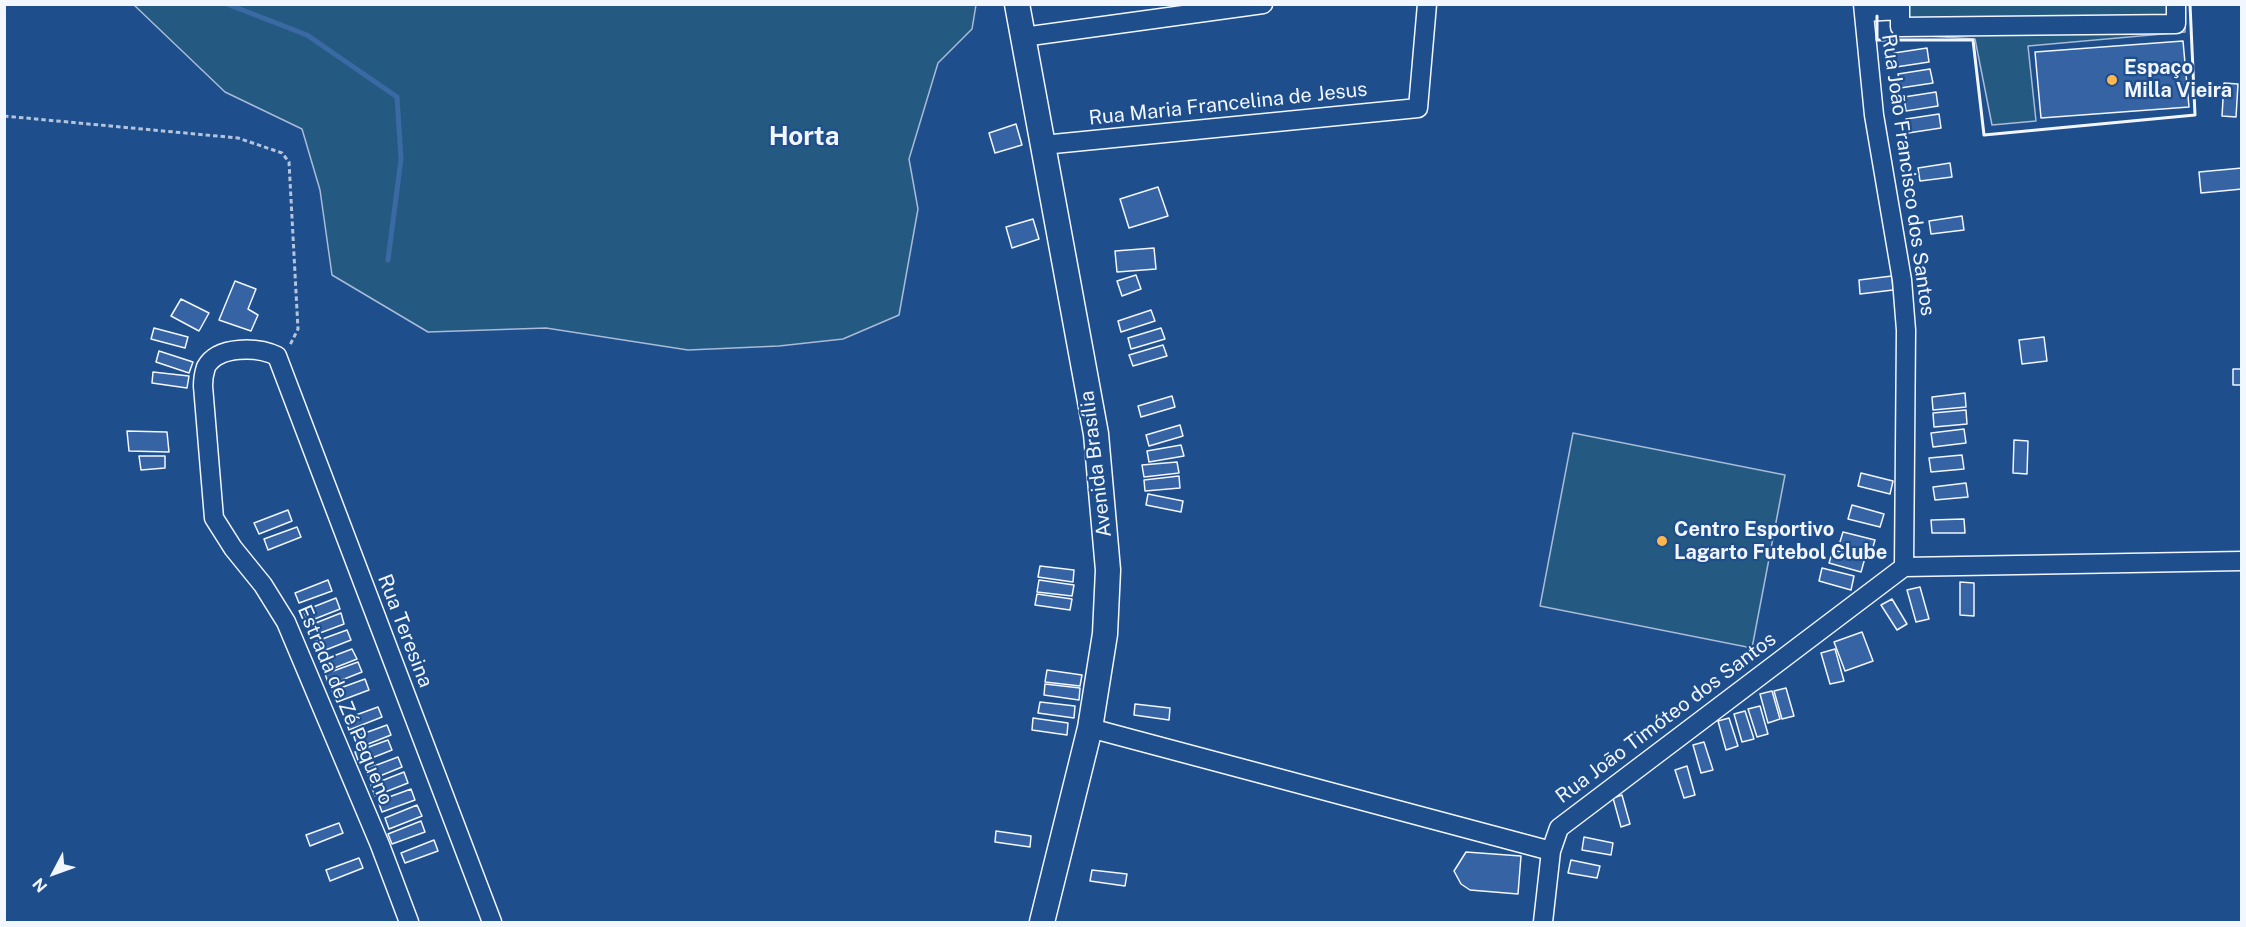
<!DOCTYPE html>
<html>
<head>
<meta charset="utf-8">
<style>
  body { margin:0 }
  #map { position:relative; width:2246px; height:927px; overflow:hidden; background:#1f4e8c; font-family:"Public Sans",sans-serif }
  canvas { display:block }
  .frame { position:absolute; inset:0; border:6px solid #f2f6ff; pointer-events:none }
  .north { position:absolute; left:24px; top:843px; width:60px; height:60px; -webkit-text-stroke:4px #1f4e8c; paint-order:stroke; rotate:229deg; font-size:16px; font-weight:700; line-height:24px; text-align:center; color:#f2f6ff }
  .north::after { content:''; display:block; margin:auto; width:21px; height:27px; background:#f2f6ff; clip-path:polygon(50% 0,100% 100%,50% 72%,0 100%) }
</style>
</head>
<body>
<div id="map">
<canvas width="2246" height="927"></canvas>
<div class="frame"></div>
<div class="north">N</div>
</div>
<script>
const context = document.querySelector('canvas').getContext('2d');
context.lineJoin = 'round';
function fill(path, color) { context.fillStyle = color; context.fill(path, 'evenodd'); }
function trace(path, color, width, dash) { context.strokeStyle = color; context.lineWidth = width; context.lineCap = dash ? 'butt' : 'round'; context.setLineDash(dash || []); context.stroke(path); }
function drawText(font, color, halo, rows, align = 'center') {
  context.font = font + ' "Public Sans",sans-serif'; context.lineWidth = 4.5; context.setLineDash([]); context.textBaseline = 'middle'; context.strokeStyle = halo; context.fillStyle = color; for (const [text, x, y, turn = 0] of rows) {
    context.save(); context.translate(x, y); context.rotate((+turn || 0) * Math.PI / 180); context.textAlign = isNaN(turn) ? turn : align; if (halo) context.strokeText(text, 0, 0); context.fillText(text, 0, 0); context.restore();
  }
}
const green = new Path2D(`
  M134,5h842l-4,24 -34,34 -29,96 9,50 -19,106 -56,24 -64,7 -91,4 -142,-22 -118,4 -96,-57 -12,-85 -18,-61 -77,-37z
  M1893,5h292v27l-157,14 8,75 -44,4 -17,-86 -79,-5z
  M1573,433l212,42 -33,173 -212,-42z`);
fill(green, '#245a82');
trace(green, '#a8bbd7', 1.5);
trace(new Path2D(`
  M227,4l80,31 90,62 4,62 -13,101`), '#3b69a3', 5);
const building = new Path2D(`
  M2183,41l6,66 -148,11 -6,-66z
  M1927,48l2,14 -33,5 -2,-14z
  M1930,69l3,14 -33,5 -2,-14z
  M2224,83l14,1 -2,33 -14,-1z
  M1936,92l2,14 -32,5 -2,-14z
  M1939,114l2,14 -33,5 -2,-14z
  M1016,124l6,21 -27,8 -6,-20z
  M1950,163l2,14 -32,4 -2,-13z
  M2242,168v21l-41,4 -2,-21z
  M1158,187l10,29 -39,12 -9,-29z
  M1962,216l2,14 -33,4 -2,-13z
  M1033,219l6,20 -27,9 -6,-21z
  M1154,248l2,21 -39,3 -2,-21z
  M1136,275l5,14 -19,7 -5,-15z
  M1892,276l1,14 -33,4 -1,-14z
  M235,281l21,8 -8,20 10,6 -7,16 -32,-11z
  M181,299l28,14 -10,18 -28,-15z
  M1151,310l4,11 -34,11 -3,-11z
  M154,328l34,9 -3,11 -34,-9z
  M1161,328l4,11 -34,10 -3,-11z
  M2044,337l3,24 -25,3 -3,-24z
  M1163,345l4,11 -34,10 -4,-11z
  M159,351l34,11 -4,11 -33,-11z
  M2233,369h9v16h-9z
  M153,372l36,4 -2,12 -35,-5z
  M1965,393l1,14 -33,3 -1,-13z
  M1172,396l3,11 -34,10 -3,-11z
  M1966,410l1,14 -33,3 -1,-14z
  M1180,425l3,11 -34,10 -3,-11z
  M1964,429l2,14 -33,4 -2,-14z
  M127,431l40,1 2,20 -40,-1z
  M2014,440l14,1 -1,33 -14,-1z
  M1181,445l3,11 -35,6 -2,-11z
  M1962,455l2,14 -33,3 -2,-14z
  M139,456h26v12l-24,2z
  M1177,462l2,11 -35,4 -2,-12z
  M1861,473l32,8 -3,13 -32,-8z
  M1179,476l1,12 -35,3 -1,-11z
  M1966,483l2,14 -33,3 -2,-13z
  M1148,494l35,7 -2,11 -35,-7z
  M1852,505l32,9 -4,13 -32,-8z
  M288,510l4,11 -33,13 -5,-11z
  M1964,519l1,14h-33l-1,-13z
  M297,527l4,10 -33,13 -4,-11z
  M1843,532l32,8 -4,14 -32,-9z
  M1833,550l32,8 -4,14 -32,-9z
  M1040,566l34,4 -1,12 -35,-5z
  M1822,568l32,8 -3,14 -32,-9z
  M328,580l4,11 -33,12 -4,-10z
  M1039,580l35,5 -2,11 -35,-4z
  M1960,582l14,1v33l-14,-1z
  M1920,587l9,32 -13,3 -9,-32z
  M1037,594l35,5 -2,11 -35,-5z
  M336,598l4,11 -33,13 -4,-11z
  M1892,599l15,25 -10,6 -16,-25z
  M341,613l3,11 -32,12 -4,-10z
  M347,630l4,10 -33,13 -4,-11z
  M1862,632l11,29 -28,10 -11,-29z
  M352,649l5,10 -33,13 -4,-11z
  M1835,649l9,32 -14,3 -9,-31z
  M358,662l4,10 -33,13 -4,-11z
  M1047,670l35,5 -2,11 -35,-4z
  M365,679l4,11 -32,12 -5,-11z
  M1045,684l35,4 -1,12 -35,-5z
  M1786,688l8,28 -12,3 -8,-28z
  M1772,691l8,28 -12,4 -8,-29z
  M1040,702l35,4 -1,12 -36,-5z
  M1135,704l35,4 -1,12 -35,-5z
  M1760,706l8,28 -11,3 -9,-28z
  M378,707l4,10 -33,13 -4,-11z
  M1745,711l9,28 -12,3 -8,-28z
  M1033,718l35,5 -1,12 -35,-5z
  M1729,718l9,28 -12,4 -8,-29z
  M387,725l4,10 -33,13 -4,-11z
  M388,740l4,10 -33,13 -4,-11z
  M1704,742l9,28 -12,3 -8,-28z
  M398,757l4,10 -32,13 -4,-11z
  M1687,766l8,29 -11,3 -9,-28z
  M404,772l4,11 -33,13 -4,-11z
  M411,789l4,11 -33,12 -4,-11z
  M1622,795l8,29 -9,3 -8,-29z
  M417,805l5,11 -33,13 -4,-11z
  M421,821l4,11 -33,12 -4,-10z
  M339,823l4,10 -33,13 -4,-11z
  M996,831l35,5 -1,11 -35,-5z
  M1584,837l29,6 -2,12 -29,-5z
  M434,840l4,11 -33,12 -4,-10z
  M1466,852l55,4 -3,38 -48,-4 -9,-6 -7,-13z
  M359,858l4,10 -33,13 -4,-11z
  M1571,860l29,6 -3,12 -29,-5z
  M1092,870l35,4 -2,12 -35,-5z`);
fill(building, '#3563a3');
trace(building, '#f2f6ff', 1.5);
const minor = new Path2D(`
  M1863,4l11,111 28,165 4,50 -2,237
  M1900,4v23l276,-3v-20
  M1864,12l36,-2
  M1023,37l240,-33
  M1043,145l375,-37 9,-104
  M1090,728l461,123
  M409,922l-29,-77 -94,-223 -23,-37 -30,-37 -19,-30 -11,-132c0,-6 1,-13 3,-19 12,-22 52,-20 71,-11l215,566
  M1543,922l8,-71 8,-23 345,-261 338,-6`);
const major = new Path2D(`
  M1017,4l79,430 12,136 -3,64 -15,94 -48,194`);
trace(minor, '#f2f6ff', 21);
trace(major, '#f2f6ff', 27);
trace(new Path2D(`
  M4,116l234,22 44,15 7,9 9,167 -8,16`), '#b3c4dc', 3, [4.5, 3]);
trace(minor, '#1f4e8c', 18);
trace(major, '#1f4e8c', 24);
trace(new Path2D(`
  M1877,16v24h96l11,95 211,-20 -5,-111`), '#f2f6ff', 3);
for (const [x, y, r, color] of [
  [2112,80,6,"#ffb74d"],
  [1662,541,6,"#ffb74d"]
]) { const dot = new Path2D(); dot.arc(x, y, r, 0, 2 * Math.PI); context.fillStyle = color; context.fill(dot); trace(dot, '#1f4e8c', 2); }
drawText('bold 20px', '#f2f6ff', '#1f4e8c', [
  ["Espaço",2124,68],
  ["Milla Vieira",2124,91],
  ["Centro Esportivo",1674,530],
  ["Lagarto Futebol Clube",1674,553]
], 'left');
drawText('20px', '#f2f6ff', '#1f4e8c', [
  ["Rua Maria Francelina de Jesus",1228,104,-6],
  ["Rua João Francisco dos Santos",1908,175,82],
  ["Avenida Brasília",1096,464,-97],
  ["Rua Teresina",405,631,69],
  ["Estrada de Zé Pequeno",345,705,67],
  ["Rua João Timóteo dos Santos",1666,718,-37]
]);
drawText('bold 26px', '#f2f6ff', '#1f4e8c', [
  ["Horta",804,137]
]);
</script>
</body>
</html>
